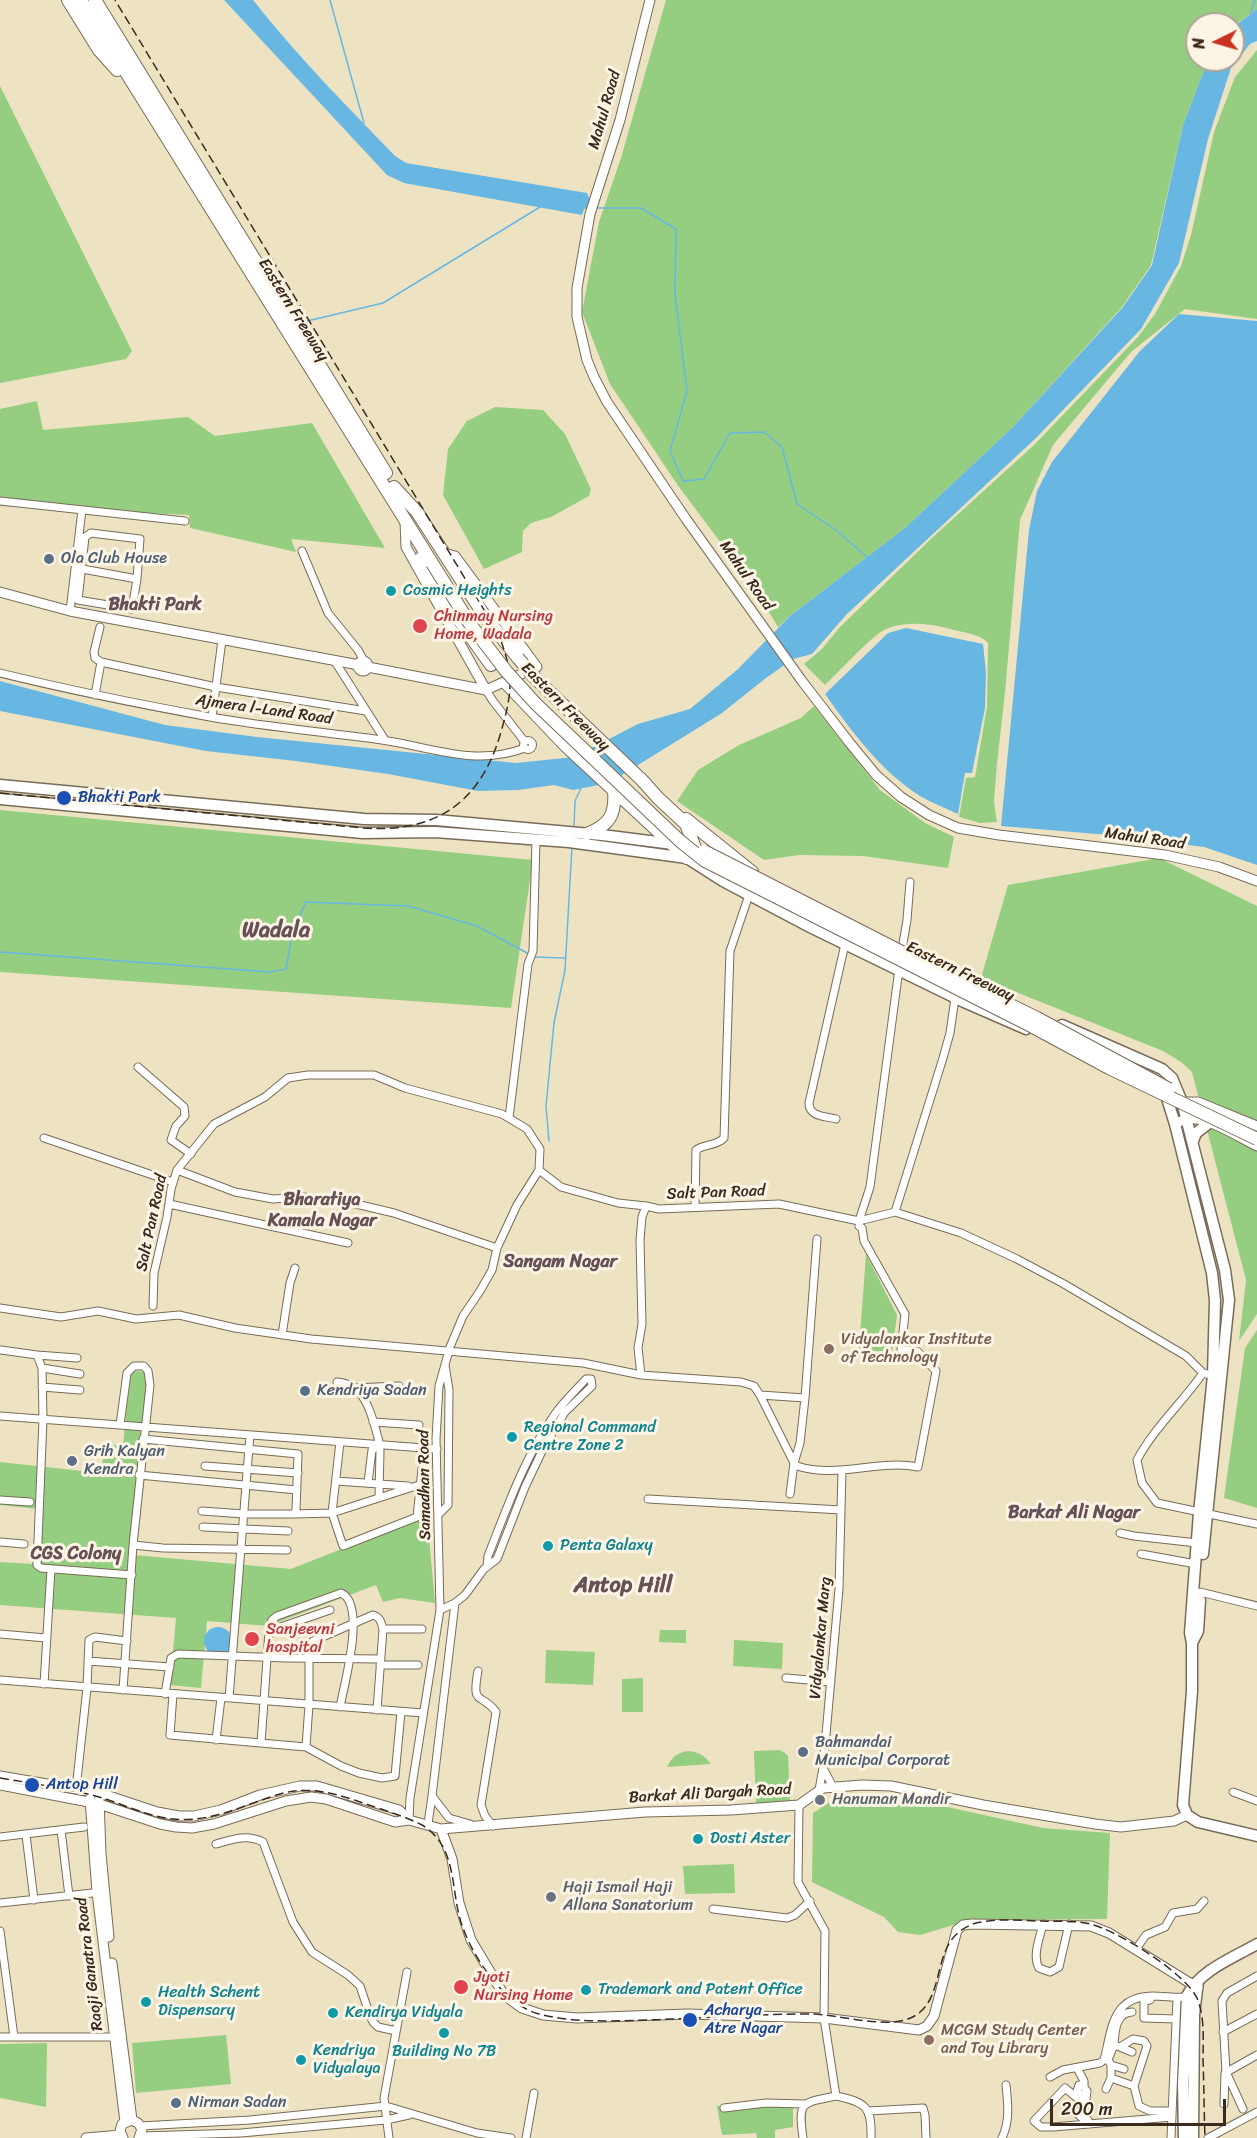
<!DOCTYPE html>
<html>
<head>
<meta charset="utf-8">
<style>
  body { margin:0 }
  #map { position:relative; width:1257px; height:2138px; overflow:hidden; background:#ede3c3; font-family:Sriracha,sans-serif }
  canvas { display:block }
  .north { position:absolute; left:1185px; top:12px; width:60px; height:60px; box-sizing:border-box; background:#fcf5e5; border:2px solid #afa495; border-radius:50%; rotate:265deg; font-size:16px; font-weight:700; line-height:24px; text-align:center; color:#3b2a1e }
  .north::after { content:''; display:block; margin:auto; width:21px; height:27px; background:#c8321e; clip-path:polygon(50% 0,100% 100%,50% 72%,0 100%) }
  .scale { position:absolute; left:1050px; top:2099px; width:176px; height:27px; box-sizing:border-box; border:3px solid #3b2a1e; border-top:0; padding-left:8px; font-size:18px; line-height:21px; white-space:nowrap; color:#3b2a1e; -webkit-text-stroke:4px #fcf5e5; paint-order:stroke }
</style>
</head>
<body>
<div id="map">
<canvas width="1257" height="2138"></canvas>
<div class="north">N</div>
<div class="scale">200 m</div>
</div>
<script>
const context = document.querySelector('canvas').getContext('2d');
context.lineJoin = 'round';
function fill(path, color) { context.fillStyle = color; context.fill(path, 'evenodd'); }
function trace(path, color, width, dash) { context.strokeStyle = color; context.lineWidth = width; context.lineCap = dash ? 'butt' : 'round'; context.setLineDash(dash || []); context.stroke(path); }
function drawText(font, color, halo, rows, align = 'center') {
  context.font = font + ' Sriracha,sans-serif'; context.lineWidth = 6; context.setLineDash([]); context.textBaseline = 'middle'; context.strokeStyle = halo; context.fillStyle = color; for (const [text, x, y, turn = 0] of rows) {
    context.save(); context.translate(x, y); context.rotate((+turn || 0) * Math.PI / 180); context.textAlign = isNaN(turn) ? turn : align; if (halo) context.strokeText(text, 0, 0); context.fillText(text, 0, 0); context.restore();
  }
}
fill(new Path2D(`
  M666,0h591v9l-24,17v-2h-36v36h11l-25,65 -32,140 -29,42 -109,120 -108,101 -115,88 -12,11 -24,-40 -75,-100 -69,-103 -28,-72 17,-90 22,-64z
  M1257,50v269l-72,-10 -54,43 -78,93 -33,75 -15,173 -8,70 -3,39 3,20 -17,1 -21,-6 7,-39 9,-1 12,-70 1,-64c-8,-9 -23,-10 -34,-13 -21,-6 -47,-10 -68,-1 -14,6 -47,43 -61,56l-21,-21 18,-15 18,-22 93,-90 101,-92 104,-108 17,-23 26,-48 10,-31 23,-103 21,-55z
  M0,86l132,265 -6,8 -126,24z
  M37,401l6,29 145,-13 27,19 97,-13 73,125 -94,-9 5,13 -106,-24 -1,-13 -189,-9v-97z
  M495,407l48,3 22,24 26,55 -2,7 -38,21 -20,6 -8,8 -1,21 -38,17 -41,-74 5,-46 19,-28z
  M814,706l66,84 45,33 29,14 -6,31 -85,-12 -64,-1 -35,5 -87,-59 21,-31 41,-25 62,-27z
  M0,810l533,50 -22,148 -511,-36z
  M1159,858l98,48v408l-18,27 7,-61 -54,-208 -11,-10 -18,-11 -182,-73 27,-93z
  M866,1254l31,61 -5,38 -33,-4z
  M1257,1330v178l-33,-10 21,-150z
  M130,1371l22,1 -18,183 157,14 136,-54 8,88 -35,-5 -17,4 -7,-17 -108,41 -61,-5 -6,67 -31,-3 6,-67 -176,-13v-43l32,2 6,-55 -38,-4v-43l101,11 4,-29 18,2z
  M660,1630h26v13l-27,-1z
  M734,1640l49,3 -1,26 -49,-3z
  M546,1650l49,2 -2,33 -48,-2z
  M643,1678v34h-21v-33z
  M780,1750l5,3 3,3 2,46 -34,2 -2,-53z
  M688,1751c11,1 16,4 23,13l-44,3c5,-10 10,-14 21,-16z
  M888,1794l155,34 67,5 -3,86 -137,1 -50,15 -22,-3 -14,-15 -72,-35 1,-69 25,-16z
  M734,1864l1,29 -50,1 -2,-28z
  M226,2035l5,49 -95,9 -4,-50z
  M47,2043l-1,64 -46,-9v-54z
  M793,2103v24l-18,3v8h-18l-1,-5 -34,2 -5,-29z`), '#95ce81');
fill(new Path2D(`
  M224,0h29c44,56 93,105 142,156l11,7 181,30 3,7 -2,8 -4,1 -2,6 -178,-32 -17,-8z
  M1257,9v32l-7,3 -19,24 -23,71 -29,124 -38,66 -105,109 -190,177 -34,39 -19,5 -27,19 -44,35 -113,70 -36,7 -19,-5 -36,5 -40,1 -90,-17 -92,-13 -90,-10 -206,-40v-30l165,44 92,12 259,26 58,-6 64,-33 52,-15 48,-40 52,-53 115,-88 108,-101 110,-120 29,-42 31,-140 25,-65h25v-33z
  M1179,314l78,7v544l-53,-18 -95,-12 -108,-9 28,-296 8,-39 15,-29 88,-111z
  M906,628l77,16 3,29 -1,35 -13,65h-7l-7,41c-12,-6 -26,-11 -38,-18 -38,-24 -69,-65 -95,-102l63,-61z
  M204 1641a14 14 0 1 1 28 0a14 14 0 1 1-28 0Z`), '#67b7e2');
trace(new Path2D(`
  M330,0l34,123
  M1251,13l4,-13
  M597,208h44l35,21 -1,66 12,96 -17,60 13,30 21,-2 26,-46 34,-1 18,15 15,57 39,26 32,28
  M303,322l80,-19 157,-96
  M574,827l1,-26 6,-13
  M0,952l270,20 16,-3 7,-39 13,-28 102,4 69,20 52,28
  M534,957l31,1
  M549,1141l-3,-35 8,-83 11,-53 7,-124`), '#67b7e2', 1.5);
const street = new Path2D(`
  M0,501l185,20
  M91,533l49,6 -3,40 -5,30 -54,-9 7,-63z
  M302,551l26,62 30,37 6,11
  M77,568l60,11
  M70,611l12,-101
  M100,627l-6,25 1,6 6,4 115,25 150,24
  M334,660l51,80
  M0,673c69,17 139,31 210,44 57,10 114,15 172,23 50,7 92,27 143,8
  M486,690l7,11 32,41
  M95,695l6,-33
  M212,717l10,-77
  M523.5 745a4.5 4.5 0 1 1 9 0a4.5 4.5 0 1 1-9 0Z
  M901,955l6,-35 3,-38
  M138,1067l46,40 1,9 -9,10 -5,14 20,14
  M509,1118l19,-154 5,-13 3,-111
  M836,1119c-11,-3 -27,-2 -27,-16l36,-159
  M44,1138l129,44
  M177,1170l58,22 38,7 30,-2 53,7 38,9 103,35
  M539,1170l22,17 57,16 28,3 13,3 120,-5 80,17 36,-9 66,21 56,26 47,25 122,72 17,17 12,3
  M169,1204l179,39
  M695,1207l1,-57c8,-6 21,-4 28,-12l6,-187 19,-56
  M895,1212l48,-154 7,-25 5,-35
  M859,1221l11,-34 29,-218
  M153,1306l1,-33 13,-56 4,-28 6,-19 37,-46 51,-27 23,-19 20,-3h66l31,13 97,26 25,15 13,20 -1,21 -22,35 -20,43 -5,22 -12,21 -17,25 -13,31 -11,39 -3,53 4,171 -30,188 -1,22
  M0,1308l61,9 37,-6 38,8 43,-4 56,13 76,11 272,24 58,12 100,7 13,4 6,9 34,68 3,3c40,13 82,-7 121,1l18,-96 -19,-20 -16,-1 4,-36 -41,-73 -2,-13 -3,-2
  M282,1335l8,-52 5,-15
  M1,1350l36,5 5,13 1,51 -6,146 4,3 91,7
  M37,1355l40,3
  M42,1368l38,6
  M1203,1373c-21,30 -49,55 -66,87l5,23 15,20 100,21
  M641,1375l-3,-27 4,-24 -2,-84 2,-23 4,-11
  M337,1382c31,2 36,39 43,63
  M42,1387l38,3
  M355,1388l44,-2
  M760,1395l45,3
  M0,1416l437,33
  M373,1422l46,3
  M120,1425l7,-52 7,-7h10l4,5 2,14 -17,160 -10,145
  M143,1439l155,15 -2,56 -2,4h-50l-42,-3
  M340,1442l-8,71 11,33 74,-29 5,-48
  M205,1466l93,7
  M139,1475l158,15
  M336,1481l72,5
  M368,1483l4,-33 5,-3 3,3 -1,48
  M790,1494l4,-31 6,-20 5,-45 12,-159
  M648,1499l193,11
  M0,1500l30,2
  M294,1514l38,-1 87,-28
  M439,1514l9,-9 1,-115 -4,-25
  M203,1527l85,4
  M1120,1533l14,3 63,7
  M0,1542l24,2
  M133,1545l30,3 124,2
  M1141,1554l55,10
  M1200,1592l57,14
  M455,1603l-23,193 17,22 21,6
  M440,1610l15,-7 10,-8 19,-26 13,-10 28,-72 20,-42 20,-33 27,-26 -1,-7h-5c-10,11 -22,22 -31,35 -30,42 -48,94 -67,142l-1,11
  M383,1629h39
  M269,1631l61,-21
  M0,1634l46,4
  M88,1661l82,6
  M380,1665h38
  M478,1671c-7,37 4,21 18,41l-15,93 4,11 8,10
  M786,1678l45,4
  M0,1680l423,33
  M44,1684l7,-115
  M165,1694l6,-36 7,-4 108,4 94,1
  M173,1694l-3,41 136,12 35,19 18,7 23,5 13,-2 6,-64
  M229,1698l21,-263
  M216,1740l5,-42
  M261,1743l8,-112 3,-11 5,-4 64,-23c26,11 3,92 -1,114
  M306,1747l3,-42v-46l4,-18 60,-26c7,2 8,7 10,14l-6,81
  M823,1768l10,19
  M76,1789l11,-101 2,-48 6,-3 32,4
  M819,1790l4,-22 16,-179 3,-118
  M1233,1792l24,9
  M799,1805l-1,77 27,49 -1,87 12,78c-35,7 -38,5 -33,42
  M428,1824l4,-28
  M61,1830l8,66
  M26,1835l8,65
  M0,1837l84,-10
  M216,1844c17,-5 31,-10 47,-2l30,80 19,30 36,23 12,11 10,30 3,6 5,5 18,4
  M0,1903l102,-11
  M713,1909l74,9 8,-3 15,-14
  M1043,1924c-3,13 -11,32 -4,44l11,4 9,-5 10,-43
  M0,1931l14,106h-14
  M1136,1949l10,-14 19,-8 8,-14 24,-4 7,-8
  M1150,2000l-6,1v17l32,1
  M1223,2032l34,-18
  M14,2037h105
  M1114,2045c1,-13 1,-32 18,-33
  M1120,2047l12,5
  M1111,2065l13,4
  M1077,2068l7,13v5
  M1050,2077l13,-7 37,-7 4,-3c8,-30 7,-63 48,-64 13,0 24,2 36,1
  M1079,2085h3l5,6 -1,8 -9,-8z
  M1134,2086l-23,-8v-13l-3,-5 6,-15 6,2 13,-8 11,2 3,5 -13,40 5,20 11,5h22
  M1106,2089l5,-11
  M836,2096c30,6 36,11 35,42
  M1224,2104l1,-31 32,-18
  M724,2108l42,-5 39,1
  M1072,2108l15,15
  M1243,2109l-17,-37 -4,-71 5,-8 30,-17
  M868,2111l55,-3 2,7 1,23
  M1090,2124l-5,-9 -3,-13 -17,-14 -31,33 7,6h12l119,-10
  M140,2126l110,-6 136,-14 91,27 34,5
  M141,2136l100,-3 145,-13 23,-5
  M389,2138l-5,-40 23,-126
  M526,2138l8,-45
  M1002,2138c8,-17 6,-34 4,-53
  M1171,2138l6,-139
  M1208,2138l49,-26`);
const secondary = new Path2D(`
  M650,0l-30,120 -30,94 -13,74v29l10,43 7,17 13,25 79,117 116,162 47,61 27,33 25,22 28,18 29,13 41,7 166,20 54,12 38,14
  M405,521l1,26 80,143
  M0,592l70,19 289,54
  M358 666a5 5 0 1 1 10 0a5 5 0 1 1-10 0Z
  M368,667l118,23 51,-23 -82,-111 -11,-3
  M1183,1102h15l59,24
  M1175,1124c4,-2 9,-5 14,-5 18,-3 51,19 68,27
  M0,1776l100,17 57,19 22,4h15l27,-6 39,-15 40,-9h17l82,24 10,10 32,9 204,-17 86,-2 68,-5 24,-17 39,-3 29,1 92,19 112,19 26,3 53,-6 13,-6
  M0,1785l99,19 61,20 16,3 16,1 22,-4 72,-23 25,-4 15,2 69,23 14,-2
  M90,1799l7,93 28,230
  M99,1799l2,55 8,83
  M441,1829l11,30 7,44 12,37 33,55 18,13 21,7 34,3 110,-4 137,4 95,12 8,-4 7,-10 23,-86 6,-5 9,-1 119,2 18,7 89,55
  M112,1963l20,157
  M86,2138l35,-3
  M123,2138l-3,-7 2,-7 10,-4 6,3 4,6 -3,9`);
const primary = new Path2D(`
  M0,785l364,34 72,1 166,15 71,9
  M0,799l363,34 72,-1 134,10 118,16 36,23 89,47 152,74 62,27
  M1062,1025l100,44 10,9 10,24 43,168 4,30 -26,254
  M1165,1092l10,32 37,149 3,27 -2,76 -14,137 -9,120 2,10v48l-9,114 4,10 11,7 59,14
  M1193,1141l3,-8 13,-10
  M1192,1643l6,-12 2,-31
  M1184,2138l-1,-54 4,-88c13,-26 46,-38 70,-52
  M1193,2138l1,-123 4,-34`);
const highway = new Path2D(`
  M68,0l31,50 18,20
  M81,0l351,563
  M95,0l291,473
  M394,487l23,25 67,103 34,43
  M421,558l42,68 28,39
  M534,677l112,107
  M506,683l59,62 122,113 8,-10 -9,-24 -28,-26 -17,-19
  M686,819l66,53
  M587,834c23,-9 29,-20 27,-44`);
trace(street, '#796b58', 9);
trace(secondary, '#796b58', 11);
trace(primary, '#796b58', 13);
trace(highway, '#796b58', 14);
trace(street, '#fff', 7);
trace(secondary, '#fff', 9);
trace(primary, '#fff', 10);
trace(highway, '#fff', 12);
trace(new Path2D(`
  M0,793l364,35c73,5 117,-26 137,-96 12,-42 13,-58 -3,-99l-383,-633
  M0,1778c31,5 62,10 92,17 28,7 54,22 82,24 37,4 72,-15 106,-25 35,-10 65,3 98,14 15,5 30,10 44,17 33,20 29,57 37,90 8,35 44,90 80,99 35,9 73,7 109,6 55,-2 110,-6 164,-6 26,1 70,13 93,6 42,-12 25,-66 55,-89 6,-4 13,-8 21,-9 20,-4 42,-1 62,-1 15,1 32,-1 47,3 27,6 95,49 107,74 8,19 6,42 6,62 1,26 1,52 2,78`), '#3b2a1e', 1.5, [9, 4.5]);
const highwayBridge = new Path2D(`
  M432,563l38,61 36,47 30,33 144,137 25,20 328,166 76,41 148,71
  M518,658l16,19
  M704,851l196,100 137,67 132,71`);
trace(highwayBridge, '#796b58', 14, []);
trace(highwayBridge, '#fff', 12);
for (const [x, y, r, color] of [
  [49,559,6,"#5c6f8a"],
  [391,591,6,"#0f9aa8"],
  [420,626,8,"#e0444e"],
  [64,798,8,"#1a4fb4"],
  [829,1349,6,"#8d6e63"],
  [305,1391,6,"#5c6f8a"],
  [512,1437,6,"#0f9aa8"],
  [72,1461,6,"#5c6f8a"],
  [548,1546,6,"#0f9aa8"],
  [252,1639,8,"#e0444e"],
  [803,1752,6,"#5c6f8a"],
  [32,1785,8,"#1a4fb4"],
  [820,1800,6,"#6b7280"],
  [698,1839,6,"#0f9aa8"],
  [551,1897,6,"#6b7280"],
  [461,1987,8,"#e0444e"],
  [586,1990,6,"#0f9aa8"],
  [146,2002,6,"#0f9aa8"],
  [333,2013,6,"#0f9aa8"],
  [690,2020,8,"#1a4fb4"],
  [444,2033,6,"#0f9aa8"],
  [929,2040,6,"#8d6e63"],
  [301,2060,6,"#0f9aa8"],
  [176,2103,6,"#5c6f8a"]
]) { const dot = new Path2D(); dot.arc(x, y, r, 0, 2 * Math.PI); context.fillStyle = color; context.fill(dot); trace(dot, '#fcf5e5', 2); }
drawText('16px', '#3b2a1e', '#fcf5e5', [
  ["Mahul Road",605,110,-74],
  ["Eastern Freeway",293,310,58],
  ["Mahul Road",746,576,55],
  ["Eastern Freeway",565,707,45],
  ["Ajmera l-Land Road",264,710,8],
  ["Mahul Road",1145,839,8],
  ["Eastern Freeway",960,972,26],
  ["Salt Pan Road",716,1193,-2],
  ["Salt Pan Road",152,1223,-78],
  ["Samadhan Road",425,1485,-91],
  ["Vidyalankar Marg",821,1638,-85],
  ["Barkat Ali Dargah Road",710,1794,-3],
  ["Raoji Ganatra Road",90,1964,-97]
]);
drawText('16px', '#4e5e75', '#fcf5e5', [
  ["Ola Club House",61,559],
  ["Kendriya Sadan",317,1391],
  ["Grih Kalyan",84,1452],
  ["Kendra",84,1470],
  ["Bahmandai",815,1743],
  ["Municipal Corporat",815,1761],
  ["Nirman Sadan",188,2103]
], 'left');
drawText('16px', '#0d838f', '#fcf5e5', [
  ["Cosmic Heights",403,591],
  ["Regional Command",524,1428],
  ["Centre Zone 2",524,1446],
  ["Penta Galaxy",560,1546],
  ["Dosti Aster",710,1839],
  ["Trademark and Patent Office",598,1990],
  ["Health Schent",158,1993],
  ["Dispensary",158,2011],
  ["Kendirya Vidyala",345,2013],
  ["Kendriya",313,2051],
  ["Vidyalaya",313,2069],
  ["Building No 7B",444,2052,"center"]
], 'left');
drawText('16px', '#be3a42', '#fcf5e5', [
  ["Chinmay Nursing",434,617],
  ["Home, Wadala",434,635],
  ["Sanjeevni",266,1630],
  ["hospital",266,1648],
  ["Jyoti",474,1978],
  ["Nursing Home",474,1996]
], 'left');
drawText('16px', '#164399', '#fcf5e5', [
  ["Bhakti Park",78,798],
  ["Antop Hill",46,1785],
  ["Acharya",704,2011],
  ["Atre Nagar",704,2029]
], 'left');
drawText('16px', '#785e54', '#fcf5e5', [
  ["Vidyalankar Institute",841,1340],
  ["of Technology",841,1358],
  ["MCGM Study Center",941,2031],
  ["and Toy Library",941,2049]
], 'left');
drawText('16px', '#5b616d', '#fcf5e5', [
  ["Hanuman Mandir",832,1800],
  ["Haji Ismail Haji",563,1888],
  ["Allana Sanatorium",563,1906]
], 'left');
drawText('bold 18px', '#685057', '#fcf5e5', [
  ["Bhakti Park",155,605],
  ["Bharatiya",322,1200],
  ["Kamala Nagar",322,1221],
  ["Sangam Nagar",560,1262],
  ["Barkat Ali Nagar",1074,1513],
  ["CGS Colony",76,1554]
]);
drawText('bold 22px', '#685057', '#fcf5e5', [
  ["Wadala",276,931],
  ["Antop Hill",623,1586]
]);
</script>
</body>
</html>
